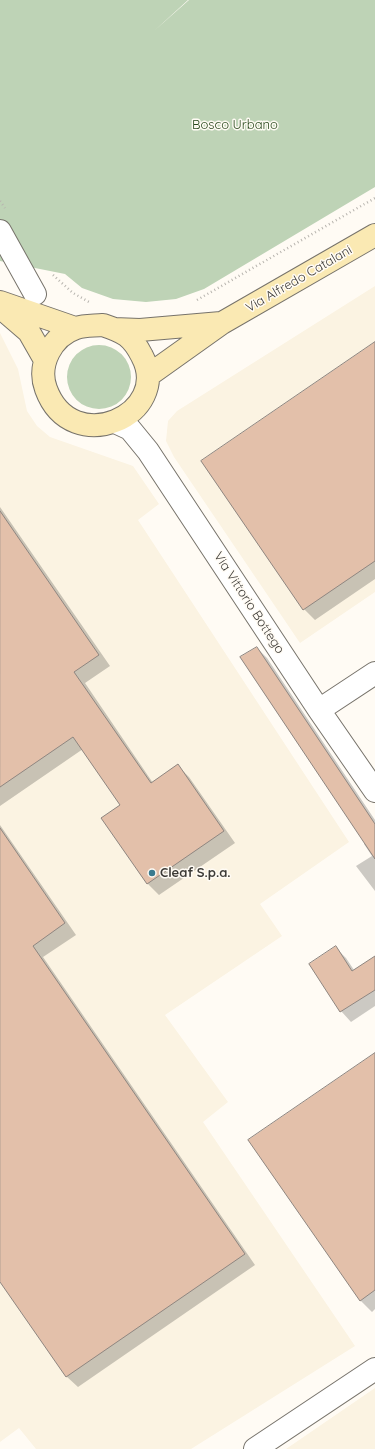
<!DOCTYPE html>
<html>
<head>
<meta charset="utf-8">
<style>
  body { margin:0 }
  canvas { display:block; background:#fffbf4 }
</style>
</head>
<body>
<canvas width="375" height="1449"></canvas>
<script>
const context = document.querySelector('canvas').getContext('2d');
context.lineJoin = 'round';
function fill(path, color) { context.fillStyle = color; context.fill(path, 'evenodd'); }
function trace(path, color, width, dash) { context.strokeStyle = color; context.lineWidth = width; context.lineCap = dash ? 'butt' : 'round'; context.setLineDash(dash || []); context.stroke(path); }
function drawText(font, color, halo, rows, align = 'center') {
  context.font = font + ' Quicksand,sans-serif'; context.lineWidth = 3; context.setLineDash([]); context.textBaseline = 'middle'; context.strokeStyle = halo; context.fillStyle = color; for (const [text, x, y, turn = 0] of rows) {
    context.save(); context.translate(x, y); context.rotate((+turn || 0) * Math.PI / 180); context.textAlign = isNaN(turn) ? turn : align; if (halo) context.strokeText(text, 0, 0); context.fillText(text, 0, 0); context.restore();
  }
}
fill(new Path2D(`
  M375,286v306l-75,51 -126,-186 -8,-16 2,-20 9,-10z
  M0,333l18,36 9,42 10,15 13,11 83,29 26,38 -21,16 211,322 -89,62 22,32 -117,79 63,87 -25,20 152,224 -164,103h-155l-17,-21 -19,14z
  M375,1388v61h-89z`), '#fbf3e2');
fill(new Path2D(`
  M0,0h188l-34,31 35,-31h186v187l-171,102 -28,10 -30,3 -33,-3 -31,-11 -17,-14 -65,-13z
  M67 377a32 32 0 1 1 64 0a32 32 0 1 1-64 0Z`), '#bed3b6');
fill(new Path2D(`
  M375,343v236l-60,41 -11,-11 -102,-147z
  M0,507l110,159 -25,17 68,100 25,-17 11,11 46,66 -76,52 -11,-11 -46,-66 19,-13 -38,-56 -83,57z
  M257,648l10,10 108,162v71l-19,-25 16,-10 -8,-12 1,-1z
  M0,825l76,110 -33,22 212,308 -177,122 -12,-11 -66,-96z
  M336,948l10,10 8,12 21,-13v49l-24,16 -10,-11 -31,-47z
  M375,1054v255l-3,3 -12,-12z`), '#0003');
const building = new Path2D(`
  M375,342v219l-72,49 -102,-149z
  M0,511l99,144 -25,17 77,111 27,-19 46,67 -77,53 -46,-66 19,-13 -47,-68 -73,50z
  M257,647l118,177v35l-135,-202z
  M0,828l65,95 -32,23 212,308 -179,123 -66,-95z
  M336,946l16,25 23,-15v34l-35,22 -31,-48z
  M375,1053v237l-15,11 -112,-161z`);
fill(building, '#e3c0aa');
trace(building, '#8f8680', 1);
const street = new Path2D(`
  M0,231l35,63
  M115,422l15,7 18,22 171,259 56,81
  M319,710l56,-37
  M255,1449l120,-80`);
const secondary = new Path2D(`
  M0,302l75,26
  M0,307l29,25 16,28
  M103,325c21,7 29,11 39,31 31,58 -70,104 -96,33 -9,-24 6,-53 30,-61 9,-3 18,-2 27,-3z
  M114,329l26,1 81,-7
  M149,375l73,-52 153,-88`);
trace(street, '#77736b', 24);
trace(secondary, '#77736b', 24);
trace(new Path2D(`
  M0,201l5,7
  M53,275l20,18 16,9
  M197,300l178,-102`), '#b8b5af', 2.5, [1, 3]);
trace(street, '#fff', 22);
trace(secondary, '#fae9b3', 22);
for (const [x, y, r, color] of [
  [152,873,4,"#3b7b8f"]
]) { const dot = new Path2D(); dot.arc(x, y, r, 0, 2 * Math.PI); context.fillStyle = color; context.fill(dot); trace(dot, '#fffbf4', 1.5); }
drawText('13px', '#27471a', '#fffbf4', [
  ["Bosco Urbano",235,125]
]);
drawText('13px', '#3c3a36', '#fffbf4', [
  ["Via Alfredo Catalani",299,279,-30],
  ["Via Vittorio Bottego",249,603,57]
]);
drawText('bold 13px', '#3c3a36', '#fffbf4', [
  ["Cleaf S.p.a.",160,873]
], 'left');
</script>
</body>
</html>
